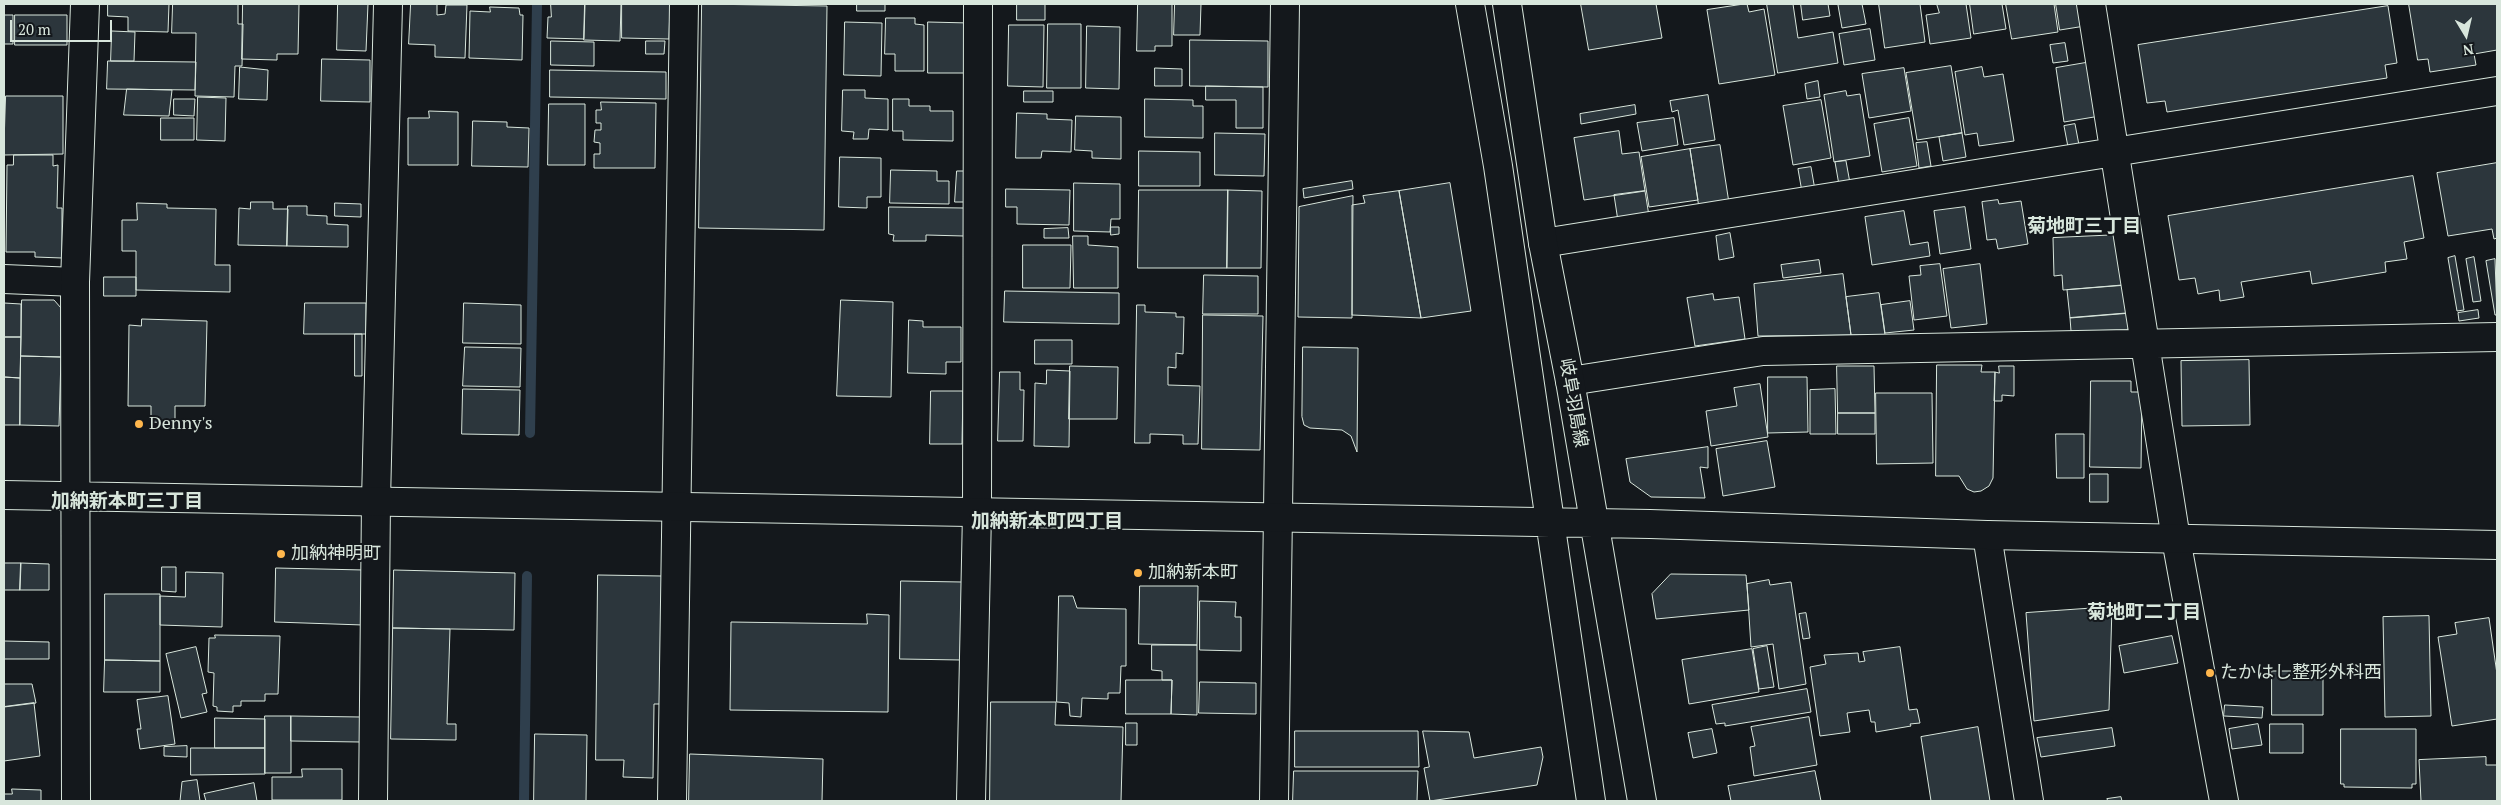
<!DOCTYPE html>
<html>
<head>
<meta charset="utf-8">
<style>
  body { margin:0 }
  #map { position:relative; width:2501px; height:805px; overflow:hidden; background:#14181c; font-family:"PT Serif",serif }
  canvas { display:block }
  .frame { position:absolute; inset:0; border:5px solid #d8e6dc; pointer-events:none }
  .north { position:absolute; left:2441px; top:10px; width:50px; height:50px; -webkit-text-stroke:4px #14181c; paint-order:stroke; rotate:171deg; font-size:14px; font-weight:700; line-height:20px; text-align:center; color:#d8e6dc }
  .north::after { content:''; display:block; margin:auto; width:18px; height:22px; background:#d8e6dc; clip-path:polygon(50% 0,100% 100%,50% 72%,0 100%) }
  .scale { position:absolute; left:10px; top:20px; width:102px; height:22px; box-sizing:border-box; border:2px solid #d8e6dc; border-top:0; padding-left:6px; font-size:15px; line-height:18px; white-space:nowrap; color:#d8e6dc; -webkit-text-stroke:4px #14181c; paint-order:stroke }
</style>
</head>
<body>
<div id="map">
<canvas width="2501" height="805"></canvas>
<div class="frame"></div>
<div class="north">N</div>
<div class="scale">20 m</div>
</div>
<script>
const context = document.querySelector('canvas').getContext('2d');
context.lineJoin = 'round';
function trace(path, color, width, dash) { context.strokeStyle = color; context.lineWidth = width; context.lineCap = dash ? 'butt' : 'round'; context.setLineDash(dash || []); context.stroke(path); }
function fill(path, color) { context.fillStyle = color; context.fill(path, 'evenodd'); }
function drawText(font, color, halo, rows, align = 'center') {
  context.font = font + ' "PT Serif","Noto Sans JP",serif'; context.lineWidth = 4; context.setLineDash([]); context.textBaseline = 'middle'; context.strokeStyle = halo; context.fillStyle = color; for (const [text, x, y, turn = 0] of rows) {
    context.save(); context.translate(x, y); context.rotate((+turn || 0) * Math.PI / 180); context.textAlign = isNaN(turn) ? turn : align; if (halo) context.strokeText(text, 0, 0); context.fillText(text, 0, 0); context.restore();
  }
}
trace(new Path2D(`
  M530,433l7,-429
  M524,801l3,-225`), '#2f3f4d', 10);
const building = new Path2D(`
  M108,4h61l-1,28 -40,-1v-14l-20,-1z
  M173,4h65v20h5l-1,42h-7l-1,31 -39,-1 1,-63h-24z
  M243,4h56l-1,50h-21v6l-35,-1z
  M338,4h30l-2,47 -29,-1z
  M411,4h26v11l8,-1 1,-9h21l-2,53 -30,-1v-12l-26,-1z
  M551,4h34l-1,35 -37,-1 1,-21h3z
  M585,4h36l-1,37 -36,-1z
  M622,4h48l-1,35 -47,-1z
  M702,4l125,2 -3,224 -125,-2z
  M857,4h28v7h-28z
  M1017,4h28v16h-28z
  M1138,4h34v42h-17v5h-18z
  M1175,4h26l-1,31h-26z
  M1581,4h75l6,34 -73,12z
  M1744,4h3l2,8 15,-3 11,66 -56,9 -12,-74z
  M1767,4h26l5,34 35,-6 5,31 -60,10z
  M1801,4h27l2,12 -27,4z
  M1862,4l4,20 -24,4 -4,-23z
  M1879,4h41l5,38 -40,6z
  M1937,4h29l5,34 -41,6 -4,-29 13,-2z
  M1970,4h32l4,25 -32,5z
  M2006,4h48l4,28 -46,7z
  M2056,4h26l3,22 -25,4z
  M2409,4h88v46l-23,4 2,11 -46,7 -2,-13 -10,1z
  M2388,6l9,57 -12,2 2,13 -220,34 -2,-11 -18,2 -9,-58z
  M490,7l29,1 1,7h3l-1,45 -53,-2 1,-47 20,1z
  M4,15h9v29h-9z
  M15,15h52v30h-52z
  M886,18h29v6l9,1v46h-29v-17h-10z
  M845,22l37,1 -1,53 -37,-1z
  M928,22l42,1 -5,50h-37z
  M1048,24h33v64h-34z
  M1009,25h35l-1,62 -35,-1z
  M1087,26l33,1 -1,62 -33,-1z
  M1870,29l5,31 -31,5 -5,-31z
  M112,31l23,1 -1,29h-23z
  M1190,40l78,1v46l-78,-1z
  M551,41l43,1v24l-43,-1z
  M646,41h19l-1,13h-18z
  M2065,43l3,18 -15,2 -3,-18z
  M322,59l48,1v42l-49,-1z
  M108,61l88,1 -1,28 -88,-1z
  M2091,62l9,54 -36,6 -8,-54z
  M1951,66l11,67 -45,7 -11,-67z
  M240,67l28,3 -1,30 -28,-1z
  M1982,67l2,10 19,-3 11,67 -35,5 -2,-13 -12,2 -10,-63z
  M1155,68l27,1v17h-27z
  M1904,68l7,43 -42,7 -7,-44z
  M550,70l116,2v27l-116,-2z
  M1818,81l2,16 -13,2 -2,-15z
  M1206,86l57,1v41h-27v-28h-30z
  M127,89l45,1 -3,26 -45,-1z
  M843,90h22v8l23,1v31l-19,-1 -1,10h-15l1,-7 -12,-1z
  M1024,91h29v11h-29z
  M1846,91l1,5 13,-2 10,62 -36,6 -10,-67z
  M1708,95l7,45 -31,5 -6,-35 -6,2 -2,-11z
  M6,96h57v58l-59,1z
  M198,97l28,1 -1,43 -28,-1z
  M174,99h21l-1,17 -20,-1z
  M893,99h16v7h21v5h23v30l-50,-1v-9h-10z
  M1145,99l48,1v6h10v32l-58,-1z
  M1821,100l10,58 -38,7 -10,-59z
  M601,102l55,1 -1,65h-61v-14h6v-11l-6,-1 1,-12h6v-7h-5v-13h5z
  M549,104h36v61h-37z
  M1635,105l1,9 -55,10 -1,-10z
  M429,111l29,1v53h-50v-47h21z
  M1017,113l30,1v5l25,1 -1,32 -29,-1 -1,7h-25z
  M1076,116l45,1v42l-29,-1v-7l-17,-1z
  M161,118h33v22h-33z
  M1674,118l4,27 -36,6 -5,-28z
  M1909,118l8,48 -35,6 -8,-48z
  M473,121l34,1v5l22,1 -1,39 -56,-1z
  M2075,124l4,21 -11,2 -4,-21z
  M1619,131l3,23 17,-2 6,39 -61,9 -10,-62z
  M1215,133l50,1 -1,42 -49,-1z
  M1962,133l4,24 -23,4 -4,-24z
  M1927,142l4,24 -12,2 -3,-25z
  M1720,145l9,58 -30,5 -9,-59z
  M1690,149l8,51 -49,7 -8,-50z
  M1139,151l61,1v34h-61z
  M14,155h39v11l5,-1 -1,43h5v50l-27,-1v-5h-29l1,-87h6z
  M840,157l41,1v39h-14v11l-28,-1z
  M1846,161l4,22 -11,2 -4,-23z
  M2497,163v75l-3,1 -2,-10 -44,7 -11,-63z
  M1811,167l4,23 -13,2 -4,-23z
  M891,170l46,1v10h12v23l-59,-1z
  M957,171h12l-1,31h-13z
  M2413,176l11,62 -20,4 3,17 -22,3 1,10 -74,12 -2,-13 -69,11 3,15 -24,4 -1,-11 -21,4 -3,-16 -16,2 -11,-64z
  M1352,181l1,8 -49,9 -1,-9z
  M1074,183l46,1v35h-9l-1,13 -36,-1z
  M1450,183l21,128 -50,7 -22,-127z
  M1006,189l64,1 -1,35 -52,-1v-17h-11z
  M1139,190h89l-1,78h-89z
  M1228,190l34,1 -1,77h-34z
  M1399,191l22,127 -69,-3v-110l13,-2 -2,-7z
  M1645,191l4,25 -31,5 -4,-26z
  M1353,196l-1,122 -54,-1 1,-110z
  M1998,200l1,4 22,-3 7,43 -30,5 -2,-10 -9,1 -5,-38z
  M251,202h22v7h15l-1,37 -49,-1 1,-37 11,1z
  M137,203l30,1v4l49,1 -1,56h15v27l-94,-2v-39h-14v-31h15z
  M335,203l26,1v13l-26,-1z
  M288,206h19v9l20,1v8l21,1v22l-61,-1z
  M889,207l75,1v28l-38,-1v6h-33l1,-6 -5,-1z
  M1965,207l6,42 -31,5 -6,-43z
  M1904,211l6,34 18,-3 2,14 -58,9 -7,-48z
  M1111,227h8v7l-8,1z
  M1068,228l1,10h-25v-9z
  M1730,233l4,24 -15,3 -3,-24z
  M2119,235l8,50 -64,5 -1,-15 -8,1 -1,-38z
  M1073,236h15v9l30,2v41h-44z
  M1023,245h48l-1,43h-47z
  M2455,256l9,54 -7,1 -9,-53z
  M2474,257l7,44 -8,1 -7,-43z
  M2495,259l2,56h-2l-9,-54z
  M1819,260l2,13 -38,5 -2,-13z
  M1940,264l7,52 -33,4 -5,-44 12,-1 -1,-9z
  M1980,264l7,60 -36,4 -8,-59z
  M1843,274l8,61 -93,1 -4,-52z
  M1204,275l54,1v38h-55z
  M104,277h32v19h-32z
  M2127,285l4,28 -61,5 -3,-28z
  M1005,291l114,2v31l-115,-2z
  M1879,293l6,42h-34l-5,-38z
  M1713,294l1,6 25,-3 6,42 -50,7 -8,-48z
  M22,300h32l7,8v49l-40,-1z
  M841,300l52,2 -2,95 -54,-1z
  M1910,301l4,29 -29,3 -4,-28z
  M4,303l17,1v33h-17z
  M305,303h61v31h-62z
  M464,303l57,2v39l-58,-1z
  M1137,305h8v7l31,1v4h8l-1,37 -7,-1v15l-8,-1v18l32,1 -2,58h-15v-9l-33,-1v9h-15z
  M2478,310l1,8 -20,3 -1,-8z
  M2131,313l2,9 -6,8 -56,1 -1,-13z
  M1203,315l60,1 -3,134 -58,-1z
  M142,319l65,2 -2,85h-30v17l-24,-1v-16h-23l1,-81 12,1z
  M909,320l14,1v6h38v35h-15v12l-38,-1z
  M355,334h7v42h-7z
  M4,337h17l-1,41 -16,-1z
  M1035,340h37v24h-37z
  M465,347l56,1 -1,39 -57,-1z
  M1303,347l55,1 -1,104 -6,-16 -9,-6 -32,-2 -6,-3 -2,-8z
  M21,356l40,1 -2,69 -39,-1z
  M2249,360l1,65 -68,1 -1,-65z
  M1937,365h45l-1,7h14l-2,106 -4,8 -8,5 -7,1 -7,-3 -8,-13h-23z
  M1070,366l48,1 -1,52h-48z
  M1837,366h37l1,47h-37z
  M1999,366h15v30l-12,-1v6h-8l1,-29 4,1z
  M1047,370l23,1 -1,76 -35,-1 1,-63 11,1z
  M1000,372h20v18h4l-1,51h-25z
  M4,377l16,1v47h-16z
  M1768,377h39l1,55 -40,1z
  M2091,381h40v11h11l-1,76 -51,-1z
  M1760,384l8,53 -57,9 -5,-35 31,-5 -3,-18z
  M463,389l57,1 -1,45 -57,-1z
  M1835,389l1,45h-26v-44z
  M931,391h32l-1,53h-32z
  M1876,393h56l1,70 -56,1z
  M1838,413h37v21h-37z
  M2056,434h28v44h-27z
  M1767,441l8,46 -52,9 -7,-47z
  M1708,447v21l-8,-1 5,31 -54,-1 -21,-15 -4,-23z
  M2090,474h18v28h-18z
  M4,563h17l-1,27h-16z
  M21,563l28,1v26h-29z
  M162,567h14v25l-14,-1z
  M276,568l88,2 -1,55 -88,-3z
  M394,570l121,3 -1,57 -121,-2z
  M186,572l37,1 -1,54 -62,-2v-29l25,1z
  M1671,574l75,1 3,35 -93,9 -4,-25z
  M598,575l64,1 -2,128h-6l-1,74 -30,-1 1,-17h-28z
  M1769,580l1,5 21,-3 15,102 -27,5 -6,-45 -22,3 -4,-63z
  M901,581l61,1 -1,78 -61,-1z
  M1140,586h58l-1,59 -58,-1z
  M105,594h55v67l-55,-1z
  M1059,596h14l4,12 49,1v57h-5l-1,27h-12v6l-26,-1 -1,19 -11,-1 -1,-13 -12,-1z
  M1200,601l36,1 -1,15h6v34l-41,-1z
  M2112,607l-3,103 -75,11 -8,-108z
  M1806,613l4,25 -7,1 -4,-25z
  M867,614l22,1 -1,97 -158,-2 1,-88 136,2z
  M2429,616l2,100 -46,1 -2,-100z
  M2489,618l8,56v45l-45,7 -14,-89 19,-3 -2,-11z
  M393,628l57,1 -3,95h9v16l-65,-1z
  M215,635l65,1 -2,58h-13v7h-24v5h-8v6l-16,-1v-4l-4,-1 1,-33 -6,-1 1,-34h6z
  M2172,636l6,27 -54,10 -5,-27z
  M4,641l45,1v17h-45z
  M1152,645h45v70l-26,-1 1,-34h-10v-9l-10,-1z
  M1767,646l7,41 -15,2 -6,-40z
  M196,647l11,46 -5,1 5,18 -26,6 -15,-64z
  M1900,647l9,63 8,-1 3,14 -10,1 1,2 -35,6 -1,-10h-4l-2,-12 -22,3 3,19 -30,4 -10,-69 16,-3 -2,-9 34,-2 1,9 6,-1 -2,-9z
  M1752,649l7,43 -70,12 -7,-44z
  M105,660l55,1v31h-56z
  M2272,671h51v44h-51z
  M1126,680h46l-1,34h-45z
  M1200,682l56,1v31l-57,-1z
  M4,684h28l4,19 -32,4z
  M1807,689l4,23 -86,14v-3l-9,1 -4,-19z
  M168,696l7,48 -35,5 -3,-20h4l-4,-29z
  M991,702h65l-1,23 68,2 -2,74h-131z
  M34,703l6,53 -36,5v-54z
  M2225,705l38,2 -1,11 -38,-2z
  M265,716h26v57h-26z
  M291,716l70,1 -1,25 -69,-1z
  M1809,717l8,48 -63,11 -4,-29 5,-1 -4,-19z
  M215,718l50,1v29h-50z
  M1126,723h11v22h-11z
  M2258,724l4,21 -30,4 -3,-20z
  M2270,724h33v29h-33z
  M1978,727l12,74h-59l-10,-64z
  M2112,728l3,18 -74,11 -4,-19z
  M1712,729l5,24 -24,5 -5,-25z
  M2341,729h75v55h-4v4l-68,-1v-3h-3z
  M1295,731h123l1,36h-124z
  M1423,731l46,1 5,26 67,-11 2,10 -6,28 -107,16 -6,-33 5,-1z
  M535,734l52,1 -1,66h-52z
  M187,746v11l-23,-1v-9z
  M191,748h74v26l-74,1z
  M690,754l133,5 -1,42h-133z
  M2486,757v8h11v36h-76l-2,-41z
  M302,769h40v31h-70v-23h30z
  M1294,771h124l-1,30h-124z
  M1815,771l6,30h-90l-3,-15z
  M197,780l3,21h-20l2,-19z
  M254,783l3,18h-51l-2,-7z
  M12,789l29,1v11h-37v-7h8z
  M2121,797l1,4h-14l-1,-2z`);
fill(building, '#2c363c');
trace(building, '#d8e6dc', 1);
const street = new Path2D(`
  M2091,4l85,535 48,262
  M1543,243l954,-152
  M4,279l71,3
  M1570,381l193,-30 734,-14
  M1987,535l42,266
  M373,801l3,-300 12,-497
  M672,801l12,-797
  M971,801l6,-289 1,-508
  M1274,801l11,-797`);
const secondary = new Path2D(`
  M1470,4l28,162 93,635
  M1507,4l36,239 27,138 72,420
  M4,495l1646,29 337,11 510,10
  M76,801l-1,-519 10,-278`);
trace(street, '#d8e6dc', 30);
trace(secondary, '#d8e6dc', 30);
trace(street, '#14181c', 28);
trace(secondary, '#14181c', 28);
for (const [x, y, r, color] of [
  [139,424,5,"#ffb74d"],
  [281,554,5,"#ffb74d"],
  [1138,573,5,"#ffb74d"],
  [2210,673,5,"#ffb74d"]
]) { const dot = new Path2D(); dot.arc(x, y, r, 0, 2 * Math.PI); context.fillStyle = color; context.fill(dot); trace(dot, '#14181c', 2); }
drawText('18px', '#d8e6dc', '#14181c', [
  ["岐阜羽島線",1573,403,80]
]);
drawText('18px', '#d8e6dc', '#14181c', [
  ["Denny's",149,424],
  ["加納神明町",291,554],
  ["加納新本町",1148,573],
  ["たかはし整形外科西",2220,673]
], 'left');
drawText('bold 19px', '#d8e6dc', '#14181c', [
  ["菊地町三丁目",2084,227],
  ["加納新本町三丁目",127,502],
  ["加納新本町四丁目",1047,522],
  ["菊地町二丁目",2144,613]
]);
</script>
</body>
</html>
